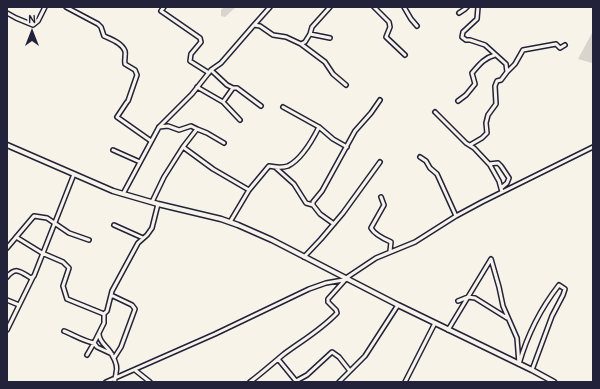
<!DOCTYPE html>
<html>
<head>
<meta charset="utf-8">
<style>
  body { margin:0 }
  #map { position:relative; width:600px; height:389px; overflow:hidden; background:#f7f3e8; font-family:Pangolin,sans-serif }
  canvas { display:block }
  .frame { position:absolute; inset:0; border:8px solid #22223b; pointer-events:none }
  .north { position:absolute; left:12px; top:12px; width:40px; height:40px; -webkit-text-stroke:3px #f7f3e8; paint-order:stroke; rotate:0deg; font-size:11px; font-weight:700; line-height:16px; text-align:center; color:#22223b }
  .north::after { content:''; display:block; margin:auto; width:14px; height:18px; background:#22223b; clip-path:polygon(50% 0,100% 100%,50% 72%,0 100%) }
</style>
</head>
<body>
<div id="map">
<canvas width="600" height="389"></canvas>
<div class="frame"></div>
<div class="north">N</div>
</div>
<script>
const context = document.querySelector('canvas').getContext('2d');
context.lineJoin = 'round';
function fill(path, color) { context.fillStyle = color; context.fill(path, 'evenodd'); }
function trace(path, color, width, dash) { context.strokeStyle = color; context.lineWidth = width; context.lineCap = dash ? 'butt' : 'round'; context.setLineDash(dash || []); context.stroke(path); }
fill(new Path2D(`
  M224,7h12l-11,10 -4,-1v-6z
  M593,31v37l-1,-5 -14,-4z`), '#d8d5cf');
const minor = new Path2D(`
  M66,7l32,17 3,3 3,9c7,3 18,7 21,15 1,4 -1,8 0,13l10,6 2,5 -9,26
  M164,7l-3,4 39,27 1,4 -10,12 -1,7 19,12
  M374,7l15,15 1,5 -4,10 19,18
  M404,7l7,12 6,7
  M7,13l9,5 17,7 5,-4 7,-14
  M459,13l6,-4 2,-2
  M254,25l16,-18
  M310,34l2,-7 18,-20
  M301,44l24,18 8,12 13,11
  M211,70l16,15 6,3 -10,14
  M507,72l8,-8 8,-14 33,-6 4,4 5,-3
  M197,87l26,15 17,18
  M233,88h4l24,18
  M458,101l8,-6 9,-11 -3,-11c7,-8 12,-15 23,-18
  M127,102l-10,15 34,24
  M283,107l36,20 14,12 14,8
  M435,112l31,31 8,5 16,17 9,16 3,11
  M159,127l9,-1 11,4 12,-4 6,3
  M470,145l12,-7 5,-5 -1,-10 2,-8 8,-11 -1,-18 2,-5 4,-1 6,-8 -1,-8 -21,-19 -15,-5h-4l-4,-3 1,-5 14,-13 1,-12
  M183,147l30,22 36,21
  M113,150l27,12
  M420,157l6,4 4,7 7,6 19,42
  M489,164l9,-1 3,3 8,12 -2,5 -6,5
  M275,167l19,17 12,19 7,2
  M123,194l36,-67 33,-33 19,-24 10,-7 33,-38 6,1 13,9 13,2 15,7 4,-2 5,-8 20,4
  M381,197l3,8 -13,23c4,7 13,11 20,14l-1,9
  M152,202l12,-25 19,-30 14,-18 10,4 17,10
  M230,222l19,-32 20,-24c5,1 13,2 19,0 14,-7 24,-25 31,-39
  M334,224l-14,-10 -7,-9v-3l9,-11 33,-60 16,-18 9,-13
  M114,225l29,13
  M16,237l26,16 21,9 6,6 -6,18 4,13 37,15
  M7,248l27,-32 13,2 22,15 20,7
  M304,257l17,-18 22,-26 37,-51
  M7,277c9,-11 14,-5 24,1l3,-2 40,-102
  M346,278l30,-20 39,-16 41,-26 26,-14 111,-55
  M111,295l21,10 3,4 -14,38 -7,11
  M7,300l12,5
  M458,301l10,-4 7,1 32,20
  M7,330l26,-53
  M448,330l43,-71 8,28 4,19 14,32 2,26c8,-28 22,-56 40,-79l6,4 -2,6 -11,21 -20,54
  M64,331c10,4 19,10 30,12l-7,12
  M99,334c0,9 10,13 13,21 3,5 6,12 4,18 0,4 -2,5 -1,9
  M112,354l-15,-7 -3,-4 10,-20v-9l3,-3 5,-20 26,-48 9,-8 5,-7 6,-24
  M278,359l18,22 11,-6 25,-23 7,5 11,14
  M135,370l15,12
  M106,382l109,-48 94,-45 17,-6 23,-4
  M250,382c12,-9 23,-19 34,-28 19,-14 37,-24 53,-41l-1,-3 -8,-8v-3l17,-19
  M339,382l26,-26 33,-51
  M405,382l30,-59`);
const major = new Path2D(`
  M7,145l106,46 45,13 63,15 17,6 34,15 126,65 134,65 22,12`);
trace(minor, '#22223b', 6);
trace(major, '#22223b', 7);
trace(minor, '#f7f3e8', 3);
trace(major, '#f7f3e8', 4);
</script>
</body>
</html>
